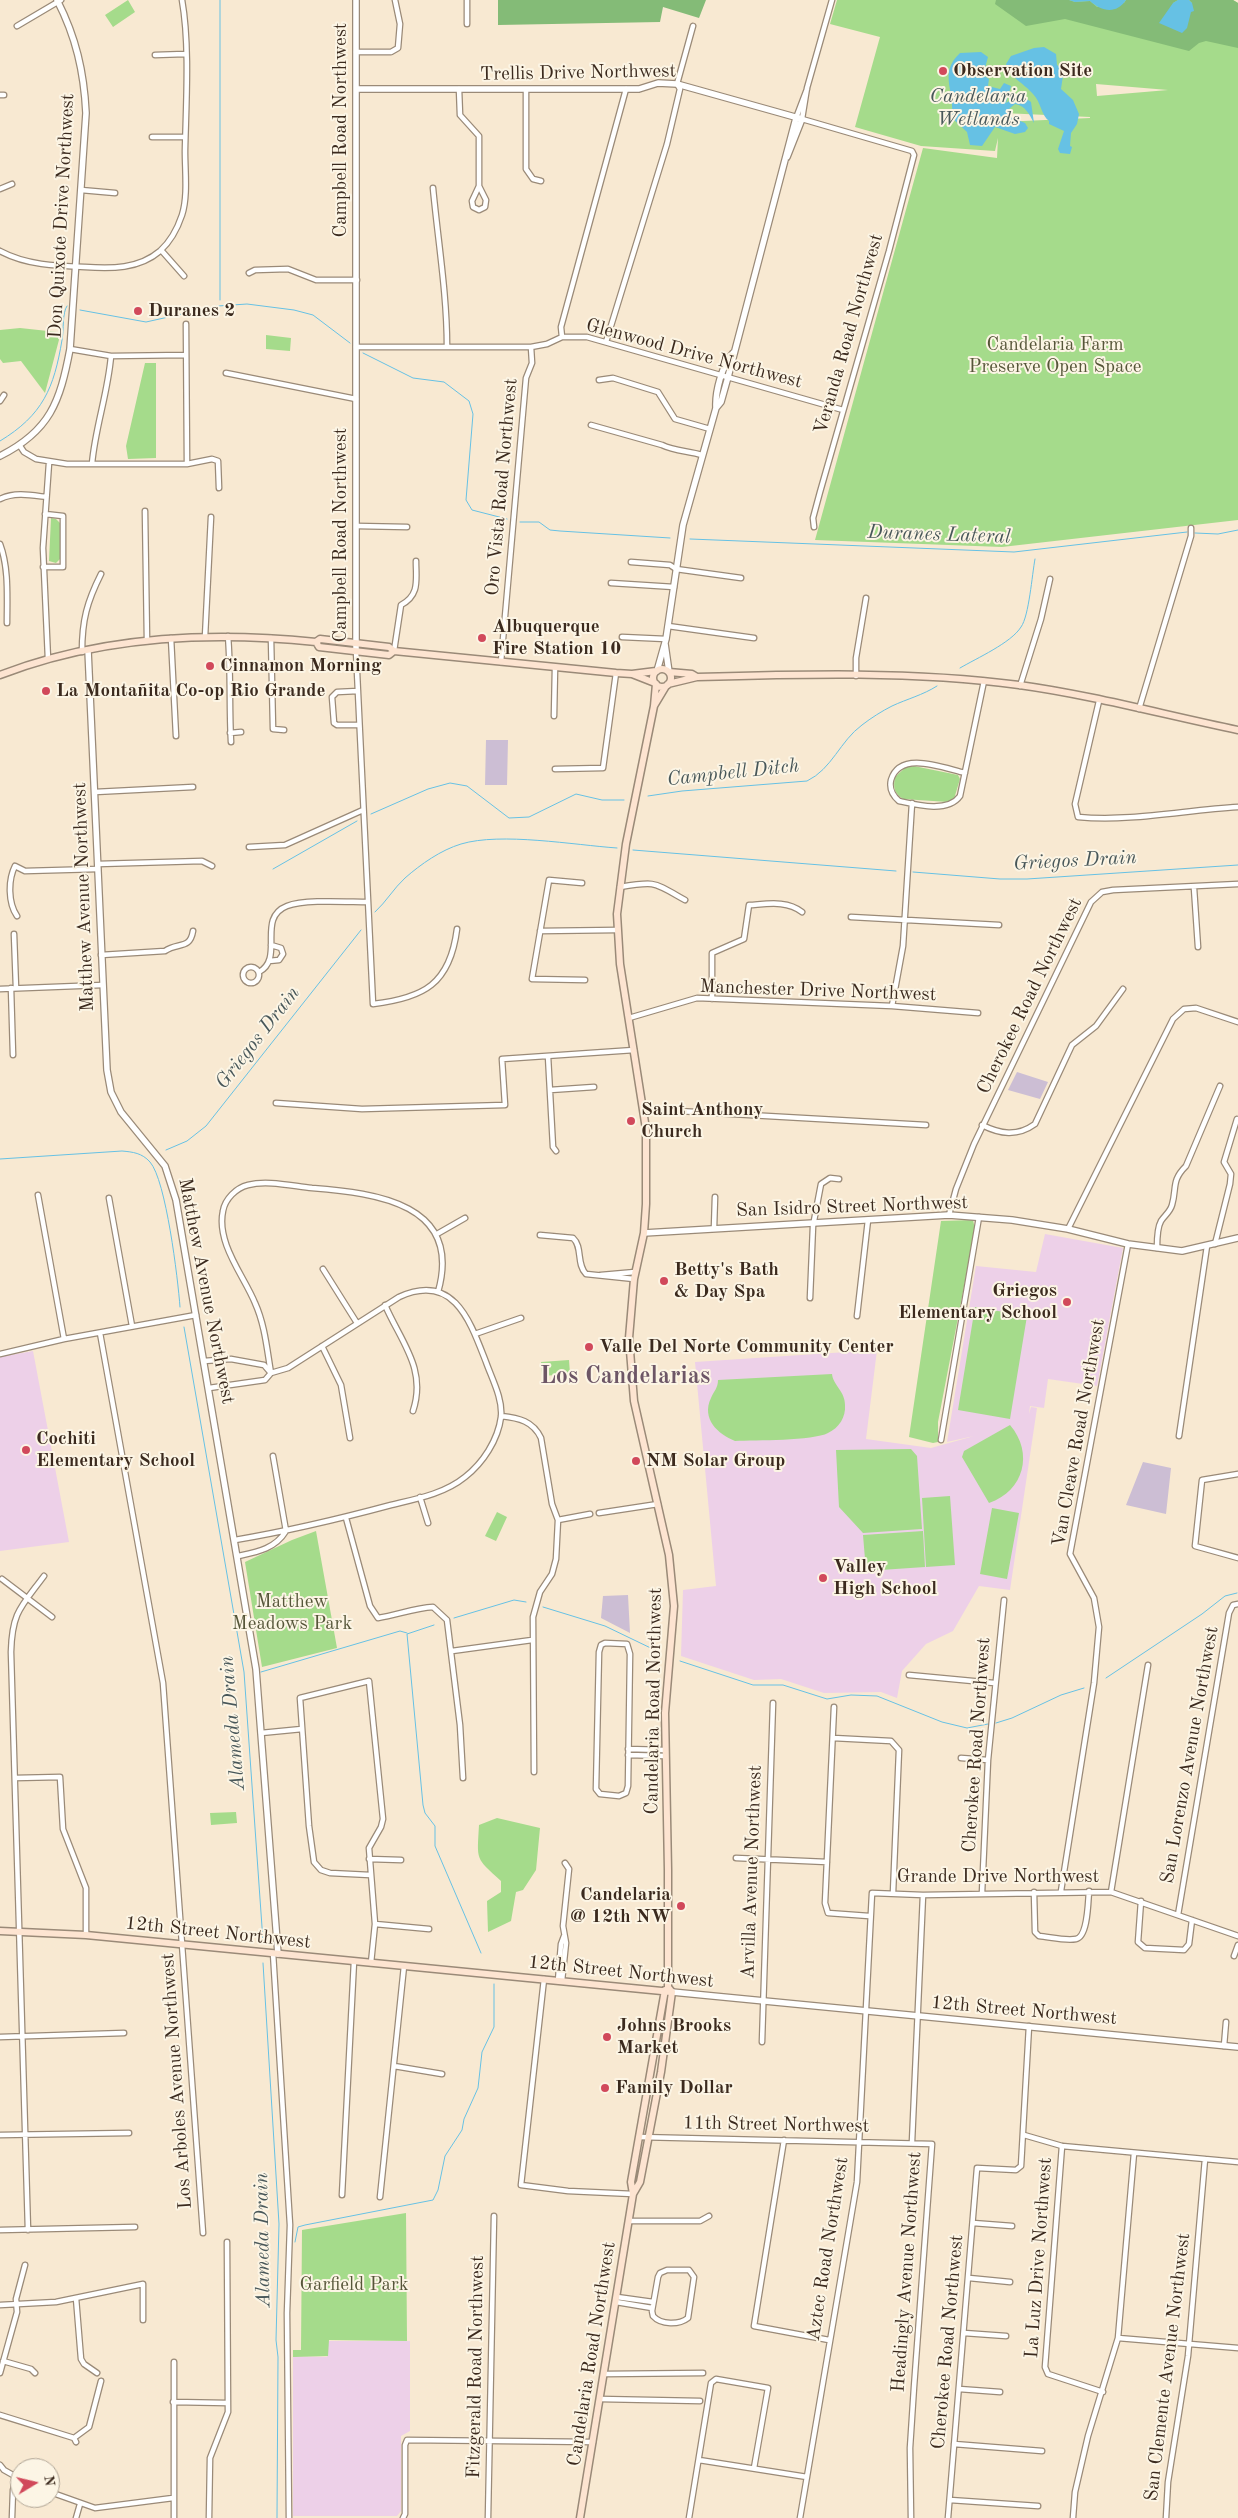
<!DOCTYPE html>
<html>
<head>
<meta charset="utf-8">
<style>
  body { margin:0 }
  #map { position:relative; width:1238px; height:2518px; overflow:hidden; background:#f8e9d2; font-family:"Old Standard TT",serif }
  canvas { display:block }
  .north { position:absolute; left:10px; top:2458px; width:50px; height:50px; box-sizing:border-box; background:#fcf5e5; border:1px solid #afa495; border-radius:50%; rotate:81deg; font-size:14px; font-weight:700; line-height:20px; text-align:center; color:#3b2a1e }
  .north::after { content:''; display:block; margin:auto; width:18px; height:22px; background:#d1495b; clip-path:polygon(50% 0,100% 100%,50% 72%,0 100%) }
</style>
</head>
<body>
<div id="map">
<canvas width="1238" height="2518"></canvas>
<div class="north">N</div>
</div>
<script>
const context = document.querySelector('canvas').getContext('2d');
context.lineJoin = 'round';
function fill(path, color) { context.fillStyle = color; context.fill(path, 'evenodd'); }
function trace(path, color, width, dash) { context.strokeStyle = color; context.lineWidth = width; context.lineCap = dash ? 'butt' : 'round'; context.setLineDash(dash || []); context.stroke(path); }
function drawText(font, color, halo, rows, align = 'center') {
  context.font = font + ' "Old Standard TT",serif'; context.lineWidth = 4; context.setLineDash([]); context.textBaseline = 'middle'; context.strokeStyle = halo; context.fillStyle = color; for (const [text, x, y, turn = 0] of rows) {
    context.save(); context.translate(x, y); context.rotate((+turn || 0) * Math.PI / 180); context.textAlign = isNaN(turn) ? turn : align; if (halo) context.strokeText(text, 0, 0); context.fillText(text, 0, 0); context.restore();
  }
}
fill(new Path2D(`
  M1045,1234l78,14 -26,138 -49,-7 -4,29 -14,-2 -1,8 2,-7 6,1 -27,182 -31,-4 -26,45 -27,13 -24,27 -5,27 -16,-6 -57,1 -43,-14 -27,1 -73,-24 2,-66 33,-4 -21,-224 182,-12 -11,89 65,9 43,-12 -27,6 29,-176 60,6z
  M33,1351l36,191 -69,9v-194z
  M327,2341h83v90l-9,5v75l-4,5h-104v-160l34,1z`), '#edd0e8');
fill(new Path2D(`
  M486,740h22l-1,45h-22z
  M1017,1072l31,10 -8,17 -32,-9z
  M1143,1462l28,6 -5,46 -40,-9z
  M628,1595l2,38 -29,-15 2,-22z`), '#ccbed4');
fill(new Path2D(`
  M128,0l7,12 -22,15 -8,-12z
  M837,0h396l5,3v517l-236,27 -187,-7 108,-392 74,10 1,-20 -3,13 -74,-5 -66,-19 25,-90 -50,-13zM1096,84l72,6 -71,6zM1003,113l87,4v1l-89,4z
  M20,328l37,4 3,4 -15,57 -24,-32 -18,2 -3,-4v-29z
  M266,335l25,3 -1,13 -24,-2z
  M145,363h11v95l-28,1 -2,-13z
  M51,518l5,1 4,4v36l-4,4 -7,-2z
  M914,766l44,9 2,4 -6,20 -6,3 -45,-3c-9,-6 -10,-11 -8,-22l11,-10z
  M973,1220l2,9 -37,193v20l-5,1 -24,-6 32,-216z
  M975,1307l52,9 -17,103 -52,-9z
  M569,1360l1,14 -28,2 -1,-14z
  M832,1374c1,11 13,17 13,31 1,12 -6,23 -17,28 -15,8 -73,7 -93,8 -17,-7 -34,-22 -24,-43 3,-7 7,-10 7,-18z
  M1010,1425c24,28 14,66 -21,78l-27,-46 2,-6z
  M911,1449l6,7 5,73 -59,4 -24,-26 -3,-57z
  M950,1496l5,69 -29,2 -4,-69z
  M992,1508l27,5 -12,66 -27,-5z
  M497,1512l10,5 -11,24 -11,-5z
  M316,1531l21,117 -75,19 -17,-105 47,-22z
  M923,1531l2,36 -59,4 -3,-36z
  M236,1812l1,11 -26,2 -1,-12z
  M497,1818l43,10 -4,42 -13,20 -7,2 -5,29 -23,11 -1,-31 14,-9v-11c-26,-24 -24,-20 -22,-56z
  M406,2213l1,128 -78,-1 -1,16 -35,1v-7h8l1,-120z`), '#a5db8b');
fill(new Path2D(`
  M498,0h208l-7,18 -36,-11 -3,15 -162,3z
  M996,0h73l6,2 15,-1 7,6 27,-4 2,-3h52l-5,3 18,9 1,-9 -3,-3h44l5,3v45l-32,-7 -7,2 -10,8 -124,-32 -39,7 -31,-22z`), '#84bb77');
fill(new Path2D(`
  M1069,0h57c-10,15 -25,11 -36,1l-15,1z
  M1178,0h11l3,3 2,8 -3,1 -4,16 -5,5 -23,-10 14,-20z
  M1044,47l12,7 1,11 7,4 -3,20 12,11 6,14 -2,10 -6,9 -1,13 2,1 -2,7 -10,-1 -2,-4 6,-18 -15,-7v-3c-8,-6 -8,-19 -16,-27 -9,-11 -23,-16 -27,-30l5,-8 23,-8z
  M981,52l7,5 -5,18 6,4 -1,7 12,3 4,-6 7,3 -5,17c10,-6 16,-9 25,-1l3,21c-5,-9 -8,-17 -19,-19l-6,5 -1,7 17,7 3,5 -3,4 -10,2 -20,-7 -13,19 -12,-1 -3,-13 -16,-15c6,-24 -14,-43 9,-64z`), '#66c1e4');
trace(new Path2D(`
  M220,300v-300
  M80,310l66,12 72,-16 29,-2 47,6 19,5 37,28
  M363,353l50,25 31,4 25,19 4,13 -7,86 6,10 35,9
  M0,441c43,-26 54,-53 62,-101 2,-10 0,-27 5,-34
  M520,522h19l11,8 10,1 110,7
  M1195,533l23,1 20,-4
  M690,539l324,13 173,-20
  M960,668c17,-10 51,-25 61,-41 8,-11 11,-52 14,-68
  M648,796l34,-5 125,-10c25,-12 33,-40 55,-56 9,-7 20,-14 30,-19 15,-7 31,-11 45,-20
  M371,814l57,-25 22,-6 17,3 42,32 20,-1 47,-23 26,6h22
  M633,850l263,21
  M273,869l84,-48
  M913,872l87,7h27l211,-14
  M375,912c11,-10 19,-24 30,-34 16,-14 36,-28 56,-34 40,-12 113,1 156,4
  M166,1150l21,-9 19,-15 155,-196
  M0,1159l122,-8c11,1 20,2 28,11 16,18 28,117 30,145
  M184,1327l60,345 19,269
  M543,1607l62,19 54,26
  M454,1618l60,-18 12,2
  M434,1625l-27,9 16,171 2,8 10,13v20l46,107
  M680,1661l73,24h30l44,14 24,-4 26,1 65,26 25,6 21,-4
  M261,1672l139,-41 7,2
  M1106,1678l96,-64 23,-18 12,-3
  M996,1723l16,-5 49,-23 23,-7
  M263,1963l16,261 -3,116 2,17 -1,161
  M295,2242l3,-15 7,-2 128,-25 5,-10 7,-34 17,-26 2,-11 14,-31 4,-36 12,-25v-43`), '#66c1e4', 1);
const minor = new Path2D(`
  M467,0v24
  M17,26l44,-26
  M356,52h35l7,-4 2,-24 -5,-24
  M155,55l30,-1
  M459,89l1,26 19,21v50l-7,15 1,6 6,3 6,-3 1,-7 -7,-14
  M526,90v79l7,10 8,2
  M0,95h4
  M796,118l11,-29
  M152,137h33
  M433,188c5,53 14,106 14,159
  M0,189l12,-5
  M81,190l34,3
  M161,250l23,26
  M0,251c26,14 56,15 85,16 26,2 54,2 75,-16 10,-9 18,-24 22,-36 6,-19 3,-43 3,-64 1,-46 5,-106 -3,-151
  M249,273l6,-3 33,-1 28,11h41
  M186,324l1,140
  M562,337l-1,-10 65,-238
  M606,342l61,-198 13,-55 -3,-5 16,-58
  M356,347h175l16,-3 15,-7h25l256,73
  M70,349l41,7 75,-1
  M226,373l130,26
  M599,380l14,-2 45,14 17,27 35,10
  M0,401l4,-6
  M591,425l71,20c12,6 27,6 40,10
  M20,446l4,6 12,7 31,5h120l25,-5 6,2 1,27
  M92,464c3,-36 16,-71 19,-108
  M0,499c15,-7 30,-4 46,-2
  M145,511l2,130
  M357,526l50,1
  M814,527l-1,-9 7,-26 69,-241 25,-96 -2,-4 -110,-32 5,-31 25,-88
  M0,544c9,24 7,53 7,79
  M631,562l39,3 6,4 65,9
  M43,567h20v-51l-18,-2
  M611,583l63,4
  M668,626l86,12
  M228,636c3,36 1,70 3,106
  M205,637l6,-120
  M622,637l44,2
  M171,638l5,98
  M271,638l2,91 11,1
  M356,651l17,353c51,-6 77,-20 84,-75
  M394,651l7,-46c19,-10 15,-25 15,-44
  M82,652c0,-32 5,-50 19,-78
  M48,659l-5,-111 6,-85
  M501,662l25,-284 6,-15 -1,-16
  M856,676v-18l10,-60
  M1020,686l21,-67 9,-40
  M358,691l-21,1 -5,5 2,26 3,2h22
  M1099,701l-24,103 3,13c53,5 107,-7 160,-10
  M1139,709l52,-173v-8
  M554,716l1,-48
  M230,733l11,-1
  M555,769l48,-1 13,-95
  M965,773c-22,-5 -65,-23 -74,7 -2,9 1,15 8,21 18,4 49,12 61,-5l24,-115
  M95,792l98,-5
  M249,847l36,-2 78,-35
  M98,864l104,-3 10,5
  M582,883l-33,-3 -17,99 53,1
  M620,887c36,-6 33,-5 65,13
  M1194,888l4,59
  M17,916c-9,-13 -9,-36 -2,-50l10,5 73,-2
  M851,917l148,8
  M540,931l77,-1
  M14,934l2,54
  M101,955l64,-4c13,-9 25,-1 28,-20
  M269,961l10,-1 4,-6 -2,-6 -10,-3
  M243 975a8 8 0 1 1 16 0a8 8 0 1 1-16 0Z
  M259,972c26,-14 -3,-54 28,-66 18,-7 61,-4 81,-4
  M11,988l2,67
  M0,989l103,-4
  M712,999v-46l32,-14 5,-34c18,-1 38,-5 53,7
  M892,1006l11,-60 9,-143
  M629,1018l68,-20 195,8 86,7
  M548,1056l5,91 3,4
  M550,1090l44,-3
  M276,1103l86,6 143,-4 -3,-46 132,-9
  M643,1109l283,16
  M982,1125c18,9 35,12 53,-1l37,-79 24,-19 27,-37
  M38,1195l26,144
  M109,1198l23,128
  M949,1215l7,-26 18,-45 117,-242 11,-10 11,-2 125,-6
  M714,1228l1,-31
  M1068,1229l105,-210 11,-10 12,-1 42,14
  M437,1234l28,-16
  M540,1235l33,3c10,9 3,26 13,36l48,5
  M1215,1244l15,-60 1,-10 -7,-12 13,-43
  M1157,1248c0,-8 0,-20 4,-27 4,-6 9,-9 11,-16 5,-17 -1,-24 14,-39l34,-80
  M323,1269l34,54
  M601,1275l34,-3
  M810,1298l3,-72 8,-42 9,-6 9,1
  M385,1305c16,37 42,64 28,106
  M857,1316l11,-96
  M100,1333l63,350 40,550
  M475,1334l46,-16
  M322,1346l19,39 9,53
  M0,1354l64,-15 132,-24
  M204,1361l27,-2 33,6 6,7
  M271,1373c-4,-23 -6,-48 -16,-70 -11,-27 -39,-60 -32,-92 2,-12 13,-23 25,-26 19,-5 44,1 64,3 65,5 151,16 126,104
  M209,1388l56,-8 6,-7 17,-5 111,-71c55,-25 71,24 87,65 6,17 17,37 15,55 -3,23 -18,46 -36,60 -21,17 -49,22 -74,28 -52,14 -103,26 -156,35
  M501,1416c18,2 32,5 40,22l11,66 6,16 -2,39 -4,15 -12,18 -7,25 1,155
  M1179,1436l28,-190
  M941,1440l38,-223
  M273,1456l13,75
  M1238,1474l-36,6 -7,66 43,12
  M420,1497l8,26
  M599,1513l59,-9
  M346,1518l24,88 8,12c19,-3 37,-10 55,-11l14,13 13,105 3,53
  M558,1520l32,-6
  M238,1556c19,-4 37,-7 48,-25
  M2,1579l50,38
  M605,1643l22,1 3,10 -2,132 -2,7 -7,3 -19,-2 -4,-5 3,-137 2,-7z
  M452,1651l80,-11
  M909,1675l85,8
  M834,1707l-9,196 3,10 41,3
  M261,1733l41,-4
  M833,1738l58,3 8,9 -6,143
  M628,1749l36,1
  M628,1755l37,1
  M961,1758l27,2
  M15,1778l45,-1 3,52 23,59v47
  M736,1858l91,4
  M369,1859l32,1
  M370,1875l-40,-2 -9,-3 -7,-8 -5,-36 -9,-128 69,-17 14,138 -2,8 -12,21 6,76 -4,39
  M1061,1891l33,-208 5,-56 -5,-29 -24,-44 58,-310
  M1034,1892l1,40 4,4c11,1 26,5 37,3 12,-2 12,-37 13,-48
  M1111,1892l37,-227
  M982,1893l6,-133 16,-160
  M1141,1901l-3,41 7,6 39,2 5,-6 3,-24
  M1178,1915l51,-302 4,-8 5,-1
  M375,1924l54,5
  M273,1953l17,272 -3,88 2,205
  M1234,1956l4,-11
  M544,1979l-23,206 47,6 65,3
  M558,1981l3,-37 3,-8
  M562,1981l4,-38 -3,-17 6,-57 -4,-6
  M0,2037l124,-4
  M762,2042l11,-339
  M1224,2046l2,-24
  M394,2066l48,8
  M0,2135l129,-2
  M1024,2135l38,11 176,16
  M639,2137l293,7 -18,243 -4,61 1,70
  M784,2140l-30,186 75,14
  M912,2142l11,-247
  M1062,2146l-17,221 3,7 55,18
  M342,2195l12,-234
  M380,2197l24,-231
  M629,2221h71l9,-5
  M973,2223l39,3
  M0,2230l135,-3
  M28,2230l-17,-578c1,-40 10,-45 33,-76
  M667,2270h22l5,7 -6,41c-9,7 -27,7 -35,-2l-1,-5 6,-34 2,-4z
  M969,2278l41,4
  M617,2297l36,5
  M76,2298l5,61 3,5 13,9
  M616,2302l36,6
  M0,2305l56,-3 87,-18v36
  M964,2333l42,3
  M1118,2338l120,10
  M3,2361l28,8 4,4
  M0,2373l17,-61 -1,-13 9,-34
  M605,2374l98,-1
  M959,2389l41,3
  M600,2399l100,2
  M173,2402l54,1
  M0,2415l74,23 2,4
  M74,2438l15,-11 12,-46
  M954,2444l88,7
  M699,2460l108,17
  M0,2465l4,5 16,9
  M50,2492l45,16 78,-10
  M950,2500l88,6
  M12,2518l1,-28 3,-12
  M76,2518l4,-14
  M174,2518v-156
  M209,2518l1,-60 18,-46 -1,-170
  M403,2518l2,-4v-69l2,-5 186,2
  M488,2518l6,-302
  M689,2518l22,-135 5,-4 52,9 -14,80
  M800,2518l57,-336 15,-289 51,2 188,-3 127,44
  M948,2518l29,-350 39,2 5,-4 8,-140
  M1073,2518l2,-26 13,-56 30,-98 16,-185
  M1166,2518l2,-36 20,-126 17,-197`);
const tertiary = new Path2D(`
  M356,89h283l19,-6 19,1 125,35 -15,38
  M716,408l5,-6 7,-25 68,-259
  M0,456c50,-25 60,-54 70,-107l16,-236c-2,-41 -10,-76 -29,-113
  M665,644l4,28
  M88,650l19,420 4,22 10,20 44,54 11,34 80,469 22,285
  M356,651v-651
  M657,671l9,-32 17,-114 33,-117c-1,-16 6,-43 17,-55
  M644,1233l305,-18 63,5 56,9 60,15 54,7 56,-13
  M672,1992l566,55`);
const secondary = new Path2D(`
  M316,642l3,5 70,8 5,-4
  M653 678a9 9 0 1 1 18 0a9 9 0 1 1-18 0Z
  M669,672l23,2 5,3c107,-3 216,-6 322,8 73,10 146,30 219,45
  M632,674l23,9
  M0,675c100,-39 210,-44 316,-33l4,-3 69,8 5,4 222,22 16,1 24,-3
  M668,684l29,-7
  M654,706l12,-20
  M0,1931l86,4 586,57
  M633,2194l7,-12 21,-110 11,-80 -4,-5v-117l-3,-157 9,-107 -5,-51 -35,-154 -5,-63 5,-59 10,-46 2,-29v-75l-26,-165 -3,-50 9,-70 28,-138 2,-22
  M580,2518l53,-324 -2,-12 34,-192`);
trace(minor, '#9a8a78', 7);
trace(tertiary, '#9a8a78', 8);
trace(secondary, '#9a8a78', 9);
trace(minor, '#fff', 4.5);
trace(tertiary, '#fff', 5.5);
trace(secondary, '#fde4d1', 6);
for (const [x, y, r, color] of [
  [943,71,5,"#d1495b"],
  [138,311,5,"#d1495b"],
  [482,638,5,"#d1495b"],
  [210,666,5,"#d1495b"],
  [46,691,5,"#d1495b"],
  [631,1121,5,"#d1495b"],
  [664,1281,5,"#d1495b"],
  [1067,1302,5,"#d1495b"],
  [589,1347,5,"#d1495b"],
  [26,1450,5,"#d1495b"],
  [636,1461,5,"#d1495b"],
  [823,1578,5,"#d1495b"],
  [681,1906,5,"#d1495b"],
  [607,2037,5,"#d1495b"],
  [605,2088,5,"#d1495b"]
]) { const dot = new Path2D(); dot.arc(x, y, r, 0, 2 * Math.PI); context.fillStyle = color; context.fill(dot); trace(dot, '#fcf5e5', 2); }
drawText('bold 19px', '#3b2a1e', '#fcf5e5', [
  ["Observation Site",953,71],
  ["Duranes 2",148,311],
  ["Albuquerque",492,627],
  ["Fire Station 10",492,649],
  ["Cinnamon Morning",220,666],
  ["La Montañita Co-op Rio Grande",56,691],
  ["Saint Anthony",641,1110],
  ["Church",641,1132],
  ["Betty's Bath",674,1270],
  ["& Day Spa",674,1292],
  ["Griegos",1057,1291,"right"],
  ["Elementary School",1057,1313,"right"],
  ["Valle Del Norte Community Center",599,1347],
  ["Cochiti",36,1439],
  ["Elementary School",36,1461],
  ["NM Solar Group",646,1461],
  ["Valley",833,1567],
  ["High School",833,1589],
  ["Candelaria",671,1895,"right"],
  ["@ 12th NW",671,1917,"right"],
  ["Johns Brooks",617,2026],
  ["Market",617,2048],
  ["Family Dollar",615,2088]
], 'left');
drawText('19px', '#3b2a1e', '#fcf5e5', [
  ["Trellis Drive Northwest",578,73,-1],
  ["Campbell Road Northwest",341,130,-90],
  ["Don Quixote Drive Northwest",62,216,-87],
  ["Veranda Road Northwest",849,334,-74],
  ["Glenwood Drive Northwest",694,354,15],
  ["Oro Vista Road Northwest",502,487,-85],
  ["Campbell Road Northwest",341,535,-90],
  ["Matthew Avenue Northwest",84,897,-92],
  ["Manchester Drive Northwest",818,991,2],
  ["Cherokee Road Northwest",1030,996,-64],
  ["San Isidro Street Northwest",852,1207,-2],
  ["Matthew Avenue Northwest",206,1291,79],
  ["Van Cleave Road Northwest",1079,1433,-80],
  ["Candelaria Road Northwest",654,1701,-89],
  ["Cherokee Road Northwest",977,1745,-86],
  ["San Lorenzo Avenue Northwest",1190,1755,-80],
  ["Arvilla Avenue Northwest",752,1872,-88],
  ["Grande Drive Northwest",998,1877],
  ["12th Street Northwest",218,1933,6],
  ["12th Street Northwest",621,1972,6],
  ["12th Street Northwest",1024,2011,5],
  ["Los Arboles Avenue Northwest",177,2081,-94],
  ["11th Street Northwest",776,2125,1],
  ["Aztec Road Northwest",828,2249,-81],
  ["La Luz Drive Northwest",1039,2258,-86],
  ["Headingly Avenue Northwest",907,2272,-86],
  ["Cherokee Road Northwest",948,2342,-85],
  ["Candelaria Road Northwest",592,2354,-81],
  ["Fitzgerald Road Northwest",476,2367,-89],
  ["San Clemente Avenue Northwest",1168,2367,-83]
]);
drawText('19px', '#565639', '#fcf5e5', [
  ["Candelaria Farm",1055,345],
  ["Preserve Open Space",1055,367],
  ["Matthew",292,1602],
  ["Meadows Park",292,1624],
  ["Garfield Park",354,2285]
]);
drawText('italic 20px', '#485759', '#fcf5e5', [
  ["Candelaria",978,97],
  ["Wetlands",978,120],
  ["Duranes Lateral",939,535,2],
  ["Campbell Ditch",733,773,-6],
  ["Griegos Drain",1075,861,-3],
  ["Griegos Drain",258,1038,-52],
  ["Alameda Drain",233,1723,-95],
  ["Alameda Drain",263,2240,-91]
]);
drawText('bold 24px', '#6d5666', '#fcf5e5', [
  ["Los Candelarias",625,1377]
]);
</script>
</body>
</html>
